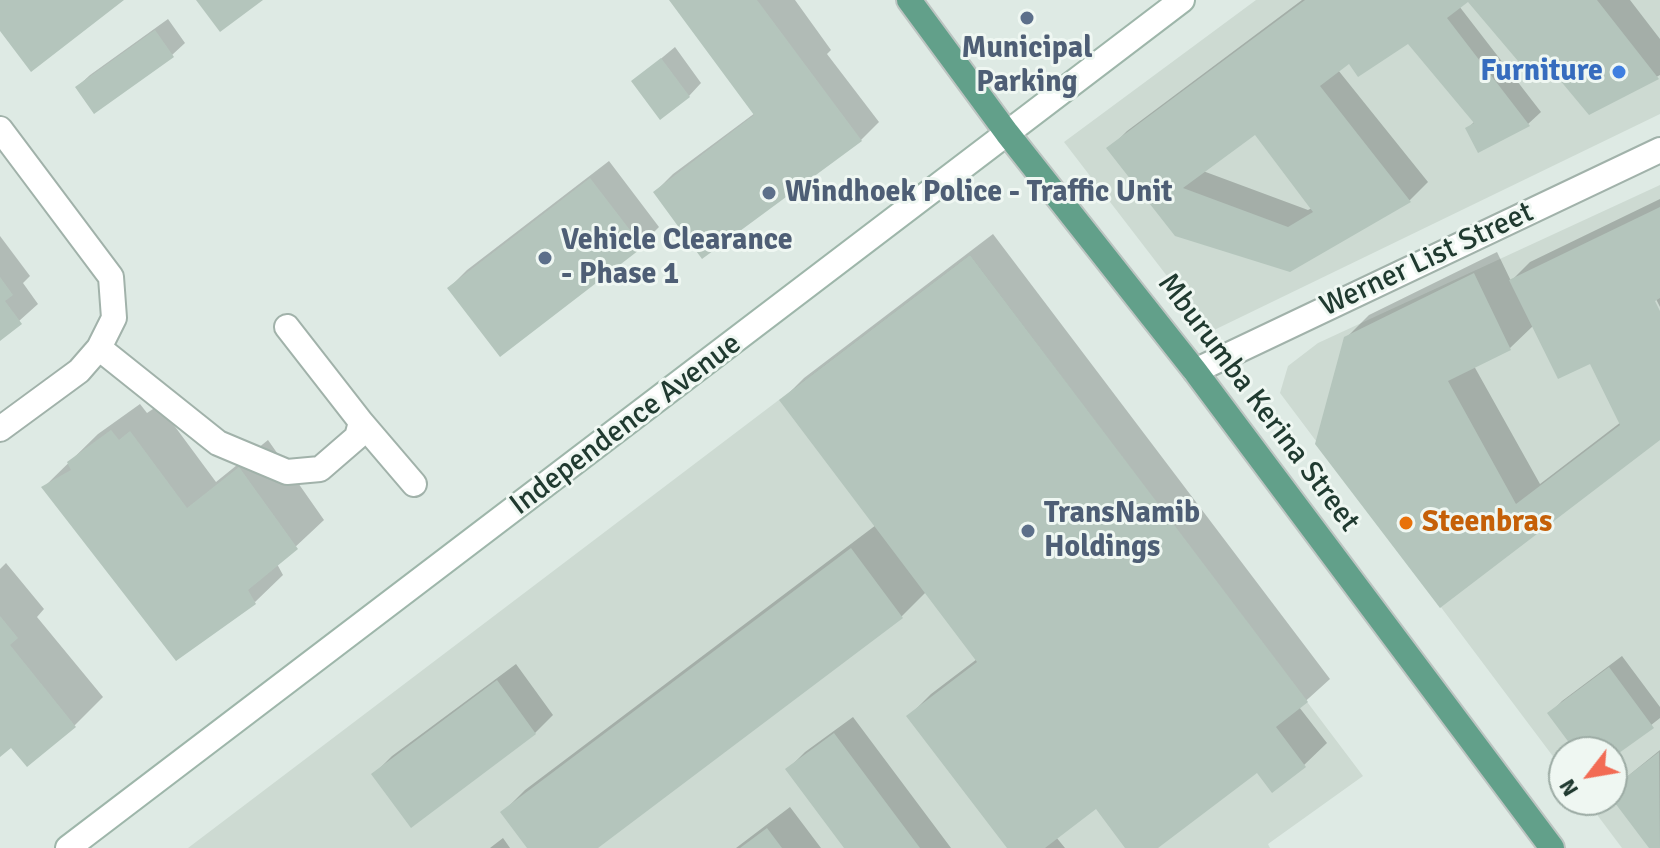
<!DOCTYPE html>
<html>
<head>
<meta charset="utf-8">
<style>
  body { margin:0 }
  #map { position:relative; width:1660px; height:848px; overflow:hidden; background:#deeae4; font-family:Signika,sans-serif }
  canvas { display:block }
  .north { position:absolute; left:1548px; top:736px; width:80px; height:80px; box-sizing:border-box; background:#eff7f2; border:2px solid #9caba4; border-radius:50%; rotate:239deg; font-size:22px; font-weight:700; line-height:32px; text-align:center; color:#203a30 }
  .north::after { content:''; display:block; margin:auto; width:28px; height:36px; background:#f26b54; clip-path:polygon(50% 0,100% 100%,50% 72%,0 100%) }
</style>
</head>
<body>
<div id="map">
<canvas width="1660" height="848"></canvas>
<div class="north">N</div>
</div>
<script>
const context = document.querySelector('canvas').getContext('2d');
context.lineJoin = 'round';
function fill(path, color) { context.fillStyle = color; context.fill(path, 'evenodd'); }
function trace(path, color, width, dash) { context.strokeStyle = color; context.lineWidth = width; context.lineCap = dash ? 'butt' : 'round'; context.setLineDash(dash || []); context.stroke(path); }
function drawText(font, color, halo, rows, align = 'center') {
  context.font = font + ' Signika,sans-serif'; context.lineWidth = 6; context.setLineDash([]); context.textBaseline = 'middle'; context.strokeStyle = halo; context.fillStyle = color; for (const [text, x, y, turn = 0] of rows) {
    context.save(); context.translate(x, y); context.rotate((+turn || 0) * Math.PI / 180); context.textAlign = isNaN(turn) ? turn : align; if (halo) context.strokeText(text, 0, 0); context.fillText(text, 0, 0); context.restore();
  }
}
fill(new Path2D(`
  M1256,0h404v114l-450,218 -146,-190z
  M1660,185v663h-38l-36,-48h26v-48h-48v19l-284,-378 8,-27 30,-23z
  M970,255l393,521 -95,68 2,4h-1082z`), '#cddad2');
fill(new Path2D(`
  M672,0h123l36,50 -4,4 52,68 -18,18 -206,52 18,-18 82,-61z
  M1302,0h166l-9,6 82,106 -13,12 -61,5 8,-8 -54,-87 -72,27 -11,9 90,112 -18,18 -121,69 -180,-120 18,-18zM1255,132l57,76 -4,2 -105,-39z
  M1470,0h160l30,39v36l-71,38 -45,-54z
  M168,19l17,24 -13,12 -95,32 13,-12z
  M675,47l26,36 -12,13 -55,-15z
  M609,161l50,66 -18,18 -192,43 18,-18z
  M1660,199v108l-8,-16 -4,1 12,24v121l-220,168 -94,-267 23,-23 128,-63 14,29 19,-19zM1534,325l57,36 30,61 -81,62 -66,-118 36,-18z
  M993,234l337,445 -31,28 28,36 -23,22 -47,5 -102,78h-27l-31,-42 -41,31 9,11h-56l-100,-132 22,-22 46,-35 -51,-67 -24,24 -308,232h-65l-26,-36 22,-22 351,-265 -95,-124 23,-23z
  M0,236l30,40 -7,7 15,21 -38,34z
  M140,404l7,9 12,-8 57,77 52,-42 56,80 -47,44 6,11 -28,27 -211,-115 54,-53z
  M6,563l38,46 -7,8 66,80 -28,28 -48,40 -15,-20 -12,10v-186z
  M1622,656l38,51v11l-48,38v-4h-33l-29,-39 12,-12z
  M516,664l37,51 -18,18 -161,41 18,-18z
  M853,717l98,131h-105l-59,-78 18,-18z
  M1660,750v98h-9l-39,-52v-7z
  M790,807l31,41h-85z
  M503,838l7,10h-20z`), '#0003');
fill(new Path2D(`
  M0,0h124l-93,72 -31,-41z
  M196,0h67l-43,32z
  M669,0h88l105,141 -160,118 -49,-67 101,-77z
  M1305,0h292l62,79 -70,36 -45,-54 -15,13 -61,-72 -21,16 83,108 -52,27 -13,-25 9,-5 -66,-79 -50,33 -9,-13 -29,22 91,116 -121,70 -115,-36 -69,-88zM1255,135l58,77 -25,15 -105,-39z
  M155,30l19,27 -80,57 -19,-27z
  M661,58l29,39 -30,23 -29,-39z
  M590,178l53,69 -143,110 -53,-69z
  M1660,207v91l-5,3 5,10v129l-220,168 -125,-164 29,-107 130,-64 37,77 -63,31 68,123 104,-79 -30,-61 -32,15 -49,-99z
  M970,255l338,447 -32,25 30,40 -34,26 -15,-20 -99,75h-33l-29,-39 -51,39h-38l-101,-132 71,-54 -198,-262z
  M0,277l13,18 -8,6 17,23 -22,17z
  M111,430l8,10 11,-9 57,77 52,-41 59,82 -50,41 8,14 -80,57 -135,-174 30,-17 -4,-8z
  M851,548l52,70 -305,230h-71l-27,-36z
  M0,616l18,22 -8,7 66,82 -49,40 -16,-19 -11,9z
  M1609,667l45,61 -42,30v-6h-36l-29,-39z
  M497,680l39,54 -125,94 -40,-54z
  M834,733l86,115h-76l-59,-79z
  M1659,752l1,96h-11l-37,-49v-11z
  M767,828l15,20h-42z`), '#b4c5bc');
const minor = new Path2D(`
  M0,129l111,148 3,41 -15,30 -20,23 -79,58
  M99,348l119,95 69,29 33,-3 37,-32 4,-15 -74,-95
  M361,422l53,62`);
const tertiary = new Path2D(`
  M1195,371l465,-221`);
const secondary = new Path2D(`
  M68,848l1114,-848`);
const primary = new Path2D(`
  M909,0l98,133 188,238 357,477`);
trace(minor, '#a1b2aa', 28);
trace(tertiary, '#a1b2aa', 28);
trace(secondary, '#9eb6aa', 28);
trace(primary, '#bcc4c1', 28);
trace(minor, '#fff', 24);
trace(tertiary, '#fff', 24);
trace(secondary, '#fff', 24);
trace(primary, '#62a08a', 24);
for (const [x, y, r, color] of [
  [1027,18,8,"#5c6f8a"],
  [1619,72,8,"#3f7fe0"],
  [769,193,8,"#5c6f8a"],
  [545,258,8,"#5c6f8a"],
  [1406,523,8,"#e8710a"],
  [1028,531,8,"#5c6f8a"]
]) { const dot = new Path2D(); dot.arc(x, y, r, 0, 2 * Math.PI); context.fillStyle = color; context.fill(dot); trace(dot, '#eff7f2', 3); }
drawText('bold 30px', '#4e5e75', '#eff7f2', [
  ["Municipal",1027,49,"center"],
  ["Parking",1027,83,"center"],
  ["Windhoek Police - Traffic Unit",785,193],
  ["Vehicle Clearance",561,241],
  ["- Phase 1",561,275],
  ["TransNamib",1044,514],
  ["Holdings",1044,548]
], 'left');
drawText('bold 30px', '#366cbe', '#eff7f2', [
  ["Furniture",1603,72]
], 'right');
drawText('30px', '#203a30', '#eff7f2', [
  ["Werner List Street",1427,260,-25],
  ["Mburumba Kerina Street",1258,403,53],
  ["Independence Avenue",626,425,-37]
]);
drawText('bold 30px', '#c56008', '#eff7f2', [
  ["Steenbras",1422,523]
], 'left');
</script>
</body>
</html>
